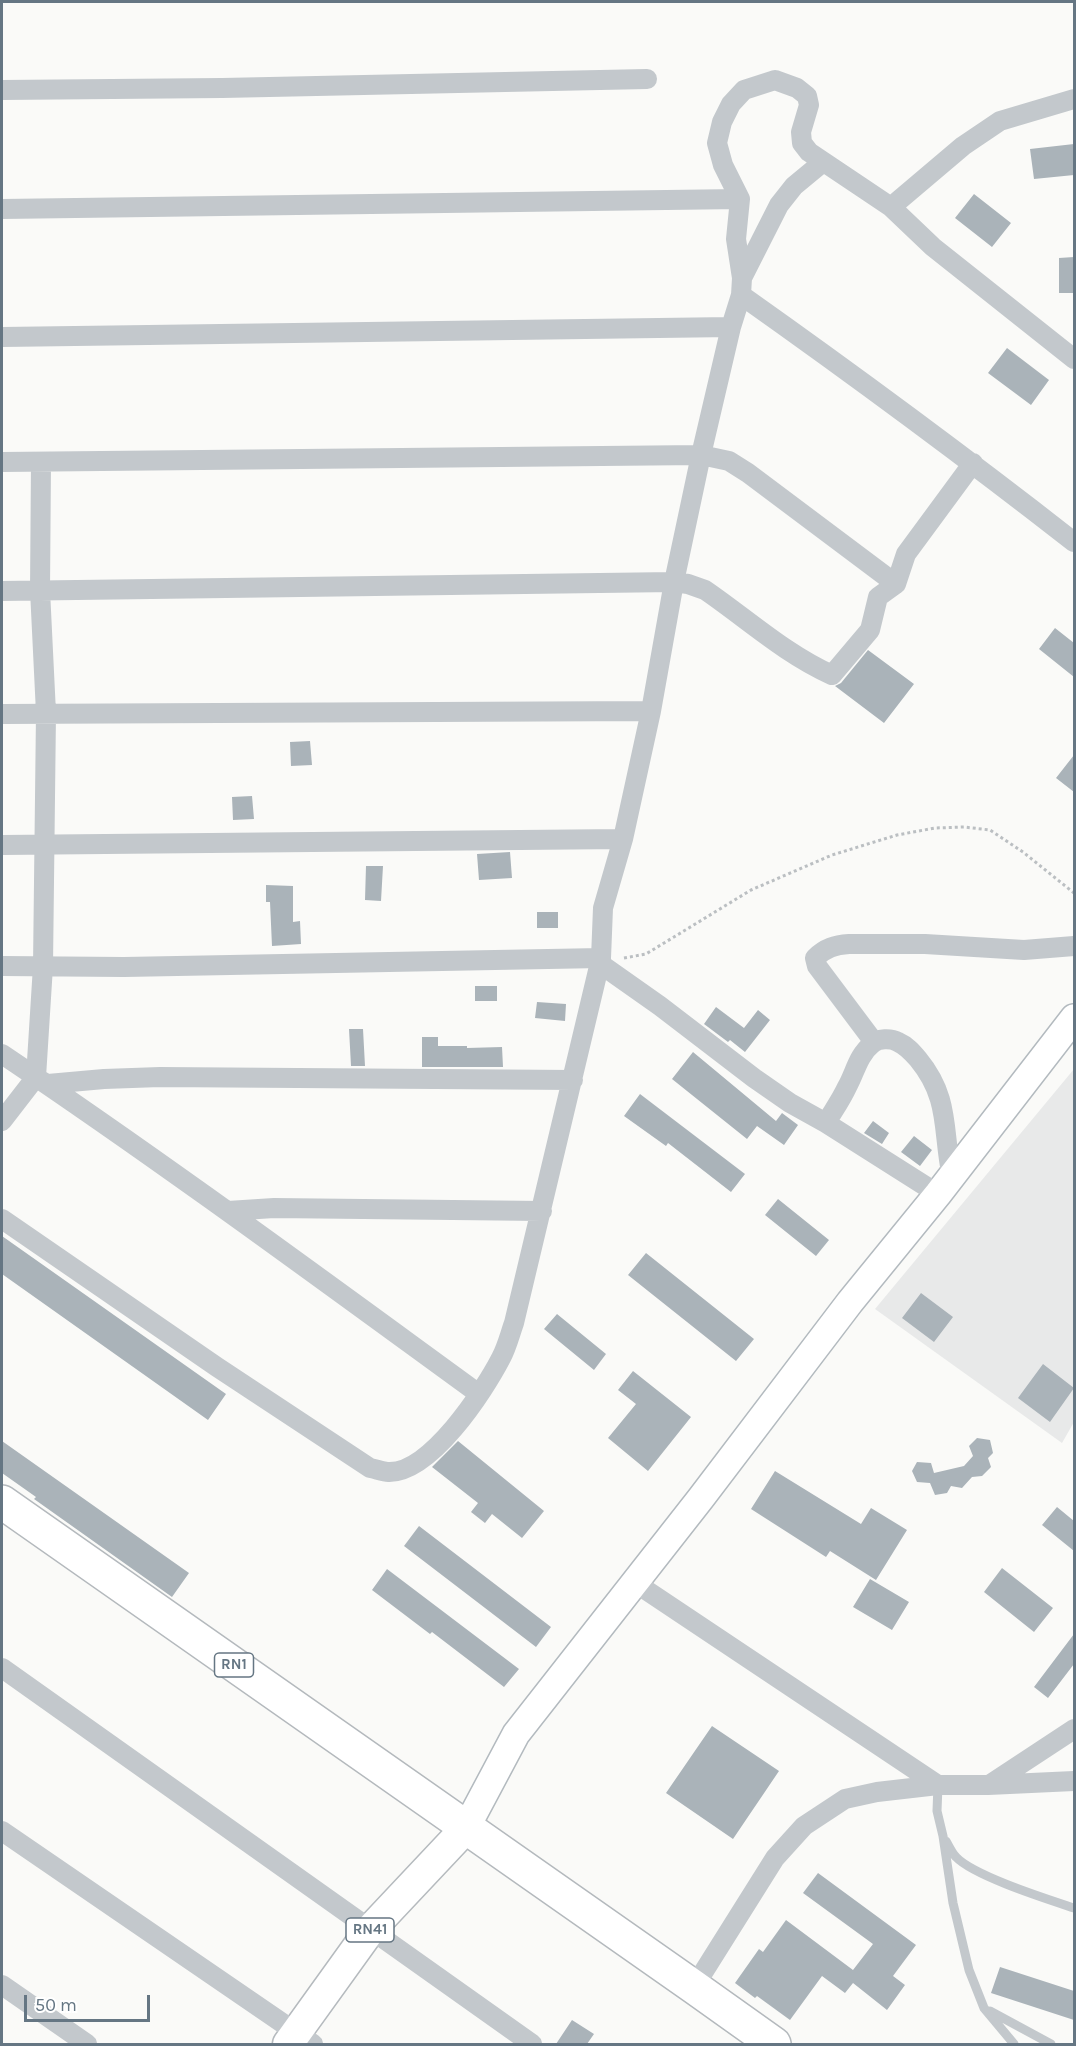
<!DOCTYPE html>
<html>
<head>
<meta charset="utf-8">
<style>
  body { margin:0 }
  #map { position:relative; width:1076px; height:2046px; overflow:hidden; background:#fafaf8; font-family:Karla,sans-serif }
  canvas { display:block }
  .frame { position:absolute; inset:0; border:3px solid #657683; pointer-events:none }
  .scale { position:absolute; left:24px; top:1995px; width:126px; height:27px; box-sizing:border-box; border:3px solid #657683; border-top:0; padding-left:8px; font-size:18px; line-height:21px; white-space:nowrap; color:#657683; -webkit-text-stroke:4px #fff; paint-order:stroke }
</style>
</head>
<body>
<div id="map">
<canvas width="1076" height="2046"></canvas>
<div class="frame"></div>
<div class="scale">50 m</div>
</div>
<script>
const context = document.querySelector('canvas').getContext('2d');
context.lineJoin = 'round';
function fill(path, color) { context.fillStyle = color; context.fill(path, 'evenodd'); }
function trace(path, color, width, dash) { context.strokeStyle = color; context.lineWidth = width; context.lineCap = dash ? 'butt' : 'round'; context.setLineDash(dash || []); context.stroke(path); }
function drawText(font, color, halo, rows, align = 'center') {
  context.font = font + ' Karla,sans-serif'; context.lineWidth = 6; context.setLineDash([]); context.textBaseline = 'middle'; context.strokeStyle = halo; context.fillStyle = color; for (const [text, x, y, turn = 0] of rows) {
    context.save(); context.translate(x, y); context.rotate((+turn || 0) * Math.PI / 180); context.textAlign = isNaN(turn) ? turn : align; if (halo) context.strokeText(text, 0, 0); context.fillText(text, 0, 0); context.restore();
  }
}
fill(new Path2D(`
  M1074,1069v353l-12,21 -187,-134z`), '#e8e9e9');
fill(new Path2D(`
  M1074,144v31l-40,4 -4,-30z
  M974,194l37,29 -19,24 -37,-29z
  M1074,257v36h-15v-35z
  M1007,348l42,32 -18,25 -43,-32z
  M1055,628l19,15v34l-35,-28z
  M868,650l46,34 -30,39 -49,-37 6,-3z
  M310,741l2,24 -21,1 -1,-24z
  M1074,755v37l-18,-14z
  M252,796l2,23 -21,1 -1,-23z
  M510,852l2,26 -33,2 -2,-26z
  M366,866h17l-2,35 -16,-1z
  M266,885l27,1v36l7,-1 1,23 -29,2 -2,-44h-4z
  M537,912h21v16h-21z
  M475,986h22v15h-22z
  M537,1002l29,2 -1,17 -30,-3z
  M716,1007l28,21 14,-18 12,10 -25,32 -15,-12 -2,2 -24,-18z
  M349,1029h14l2,37h-14z
  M422,1037h16v9h29v2l35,-1 1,20h-81z
  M693,1052l83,69 6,-8 16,12 -14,20 -27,-19 -10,13 -75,-60z
  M640,1094l105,80 -14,18 -63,-49 -2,3 -42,-30z
  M873,1121l16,12 -7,11 -18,-11z
  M914,1136l18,14 -12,16 -19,-14z
  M778,1199l51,41 -13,16 -51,-41z
  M2,1236l224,158 -18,26 -206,-146z
  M646,1253l108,86 -18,22 -108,-86z
  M921,1293l32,24 -19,25 -32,-24z
  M557,1314l49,40 -12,16 -50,-41z
  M1043,1364l31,24 -24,34 -32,-24z
  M633,1371l58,46 -43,54 -40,-33 28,-34 -18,-14z
  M977,1438l13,2 3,13 -5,5 3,9 -9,9 -10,1 -10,11 -11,-2 -4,7 -12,2 -5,-12 -13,-1 -5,-11 5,-9 14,1 3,10 30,-7 9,-10 -4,-10z
  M2,1441l187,132 -17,24 -138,-98 2,-2 -34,-24z
  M458,1441l86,70 -22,27 -30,-24 -7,9 -14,-11 7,-9 -46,-36z
  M775,1471l86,53 10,-16 36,22 -31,50 -46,-29 -4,6 -75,-48z
  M1057,1507l17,14v30l-32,-26z
  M419,1526l132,101 -15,20 -132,-101z
  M1002,1568l51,40 -19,24 -50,-40z
  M387,1569l132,100 -15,18 -72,-55 -2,2 -58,-44z
  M870,1579l39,23 -17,28 -39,-23z
  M1074,1634v30l-26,34 -14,-11z
  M712,1726l67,45 -46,68 -67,-46z
  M818,1873l98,72 -23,31 12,9 -18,25 -34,-27 -8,10 -23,-17 -32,44 -33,-24 -2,2 -20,-15 24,-34 4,3 23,-32 67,50 20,-26 -70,-51z
  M1000,1967l74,24v29l-83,-27z
  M572,2020l22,14 -7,10h-31z`), '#aab3b9');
const secondary = new Path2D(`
  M466,1828l50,-94 185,-236 149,-196 88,-108 136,-176`);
const primary = new Path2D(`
  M288,2044l82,-114 96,-102`);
const highway = new Path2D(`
  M2,1502l692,485 80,57`);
trace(secondary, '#b3babf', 30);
trace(primary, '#b5babe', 33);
trace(highway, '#b4b9bd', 36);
trace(new Path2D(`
  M624,958l22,-4 105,-64 81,-35 65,-20 38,-7 29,-1 26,3 33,22 51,41`), '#bbbfc2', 3, [3, 3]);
trace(new Path2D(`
  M938,1785l-1,26 6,25 10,67 16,67 15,38 30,36
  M946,1841c3,5 6,12 10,16 18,19 91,42 118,51
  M990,2011l61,33`), '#c3c8cc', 9);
trace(new Path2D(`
  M2,90l220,-2 425,-9
  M891,207l72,-61 37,-25 74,-22
  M2,209l738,-10
  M742,278l37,-73 15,-19 29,-24
  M741,295c113,80 224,162 333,247
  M2,337l729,-10
  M2,462l699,-7 28,6 19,12 148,111
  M2,591l672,-9 14,2 17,6c41,28 80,64 127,85l38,-45 8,-33 18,-13 10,-30 67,-91
  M2,714l649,-3
  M2,845l621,-6
  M599,963l61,43 94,72 36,25 36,20 112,71
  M2,966l122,1 477,-9
  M874,1042l-57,-76 -2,-8c10,-10 20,-13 34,-14h76l99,6 50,-4
  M2,1054c162,109 319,225 477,340
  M48,1084l56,-5 56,-2 413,3
  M2,1121l34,-44 7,-111 3,-253 -6,-123 1,-128
  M826,1123c7,-12 15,-23 21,-36 8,-14 11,-32 25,-43 6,-6 19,-6 26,-2 9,4 14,10 20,17 33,40 24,72 34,118
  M228,1211l46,-3 268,3
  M2,1219l215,148 153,101c6,1 13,4 18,4 42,2 96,-81 113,-114 6,-11 9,-24 13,-35l87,-365 2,-50 20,-69 28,-128 23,-129 27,-127 30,-128 10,-32 1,-17 -6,-39 4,-40 -17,-34 -6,-22 5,-21 9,-18 13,-14 31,-10 22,8 10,8 2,9 -8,27 1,11 7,9 82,55 42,40 141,112
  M634,1582l304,203
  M2,1668l530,376
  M989,1785l85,-56
  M2,1831l311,213
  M2,1985l85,59
  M694,1987l81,-129 29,-32 41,-27 32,-7 61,-7h50l86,-4`), '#c3c8cc', 20);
trace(secondary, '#fff', 27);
trace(primary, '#fff', 30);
trace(highway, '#fff', 33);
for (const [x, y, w] of [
  [234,1665,39],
  [370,1930,48]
]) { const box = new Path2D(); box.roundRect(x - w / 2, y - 12, w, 24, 4.5); context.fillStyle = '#fff'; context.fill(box); trace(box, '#657683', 1.5); }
drawText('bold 15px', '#657683', null, [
  ["RN1",234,1665],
  ["RN41",370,1930]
]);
</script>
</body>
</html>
